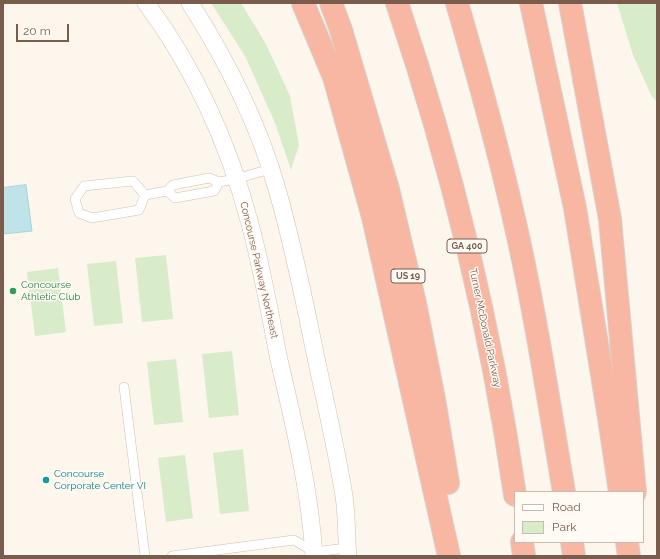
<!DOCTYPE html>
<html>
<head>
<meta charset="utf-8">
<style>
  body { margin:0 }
  #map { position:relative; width:660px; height:559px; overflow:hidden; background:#fdf6ec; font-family:Raleway,sans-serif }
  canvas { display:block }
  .frame { position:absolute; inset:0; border:4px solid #7a5c4d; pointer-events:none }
  .legend { position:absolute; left:514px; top:491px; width:130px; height:52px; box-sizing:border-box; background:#fffaf3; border:1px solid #cabbb1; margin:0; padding:5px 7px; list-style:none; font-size:12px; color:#7a5c4d }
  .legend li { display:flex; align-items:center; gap:8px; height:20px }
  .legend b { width:20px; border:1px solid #cabbb1 }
  .scale { position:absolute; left:16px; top:24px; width:53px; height:18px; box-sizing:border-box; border:2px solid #7a5c4d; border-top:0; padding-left:5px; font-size:12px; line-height:14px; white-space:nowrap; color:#7a5c4d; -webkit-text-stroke:3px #fffaf3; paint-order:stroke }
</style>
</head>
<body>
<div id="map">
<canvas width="660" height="559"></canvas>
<div class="frame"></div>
<ul class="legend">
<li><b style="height:5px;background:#fff"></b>Road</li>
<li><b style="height:11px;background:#d8ecc9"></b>Park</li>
</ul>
<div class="scale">20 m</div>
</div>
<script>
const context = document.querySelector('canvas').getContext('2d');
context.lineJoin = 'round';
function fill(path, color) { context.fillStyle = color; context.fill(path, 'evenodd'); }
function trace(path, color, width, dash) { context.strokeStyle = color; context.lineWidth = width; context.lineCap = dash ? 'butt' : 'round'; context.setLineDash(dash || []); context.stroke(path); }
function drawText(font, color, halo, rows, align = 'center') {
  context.font = font + ' Raleway,sans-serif'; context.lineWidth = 3; context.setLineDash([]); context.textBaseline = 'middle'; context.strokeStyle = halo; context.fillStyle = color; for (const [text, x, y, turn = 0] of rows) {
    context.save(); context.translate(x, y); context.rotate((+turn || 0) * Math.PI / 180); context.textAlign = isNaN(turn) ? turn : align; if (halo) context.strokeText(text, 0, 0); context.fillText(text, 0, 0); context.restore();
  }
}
fill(new Path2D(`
  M211,3h30l25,41 24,52 9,49 -8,25 -16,-47 -30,-67z
  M617,3h40v98l-5,-4 -19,-42z
  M166,255l7,64 -31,3 -7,-64z
  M116,261l7,62 -29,3 -7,-62z
  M58,268l8,64 -31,4 -8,-64z
  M232,351l7,64 -30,3 -7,-64z
  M176,359l7,63 -29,3 -7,-63z
  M243,449l6,62 -29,3 -7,-61z
  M185,455l8,63 -27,4 -8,-64z`), '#d8ecc9');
const water = new Path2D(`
  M26,185l6,46 -29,3v-46z`);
fill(water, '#bfe3e8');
trace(water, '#a5d3da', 1);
const lane = new Path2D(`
  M133,181l12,14 -6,15 -47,8 -13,-5 -4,-14 9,-13z
  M219,182l-5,9 -39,7 -8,-7 6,-6 36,-7 10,4 17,-3 34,-10
  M145,195l22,-4
  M124,387l21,169
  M172,556l122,-16 20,12 33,-4`);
const street = new Path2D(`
  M146,3c49,66 83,142 104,221 12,44 20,90 29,136 15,64 31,130 35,196
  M190,3c37,58 68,119 87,186 15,52 26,105 37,159 10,49 22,98 30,148 3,19 2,40 4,60`);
const highway = new Path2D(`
  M303,3l31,74 39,140 76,339
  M331,3l10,27 47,159 27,114 19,96 14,84
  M397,3c54,160 94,325 118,492
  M457,3c20,69 39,137 55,207 22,93 36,188 52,282
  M531,3l44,205 34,210 11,74
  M570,3l40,216 25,273
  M522,542l2,14
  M572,542l2,14
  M627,542l2,14`);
trace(lane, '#d1beb0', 10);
trace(street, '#d1beb0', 18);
trace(highway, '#dad1cd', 24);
trace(lane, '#fff', 9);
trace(street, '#fff', 17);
trace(highway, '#f7b7a3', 22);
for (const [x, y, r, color] of [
  [13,291,4,"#2e9e5b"],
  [46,480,4,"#0f9aa8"]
]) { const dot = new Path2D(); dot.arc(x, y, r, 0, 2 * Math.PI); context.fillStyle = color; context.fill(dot); trace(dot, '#fffaf3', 1.5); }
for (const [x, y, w] of [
  [467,246,40],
  [408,276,34]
]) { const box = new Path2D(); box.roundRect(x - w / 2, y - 7, w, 14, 3); context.fillStyle = '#fffaf3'; context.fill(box); trace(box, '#7a5c4d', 1); }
drawText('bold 9px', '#7a5c4d', null, [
  ["GA 400",467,246],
  ["US 19",408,276]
]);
drawText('10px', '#7a5c4d', '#fffaf3', [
  ["Concourse Parkway Northeast",259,270,77],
  ["Turner McDonald Parkway",485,328,78]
]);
drawText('10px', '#27864d', '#fffaf3', [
  ["Concourse",21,285],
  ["Athletic Club",21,297]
], 'left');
drawText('10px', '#0d838f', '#fffaf3', [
  ["Concourse",54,474],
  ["Corporate Center VI",54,486]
], 'left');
</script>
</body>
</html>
